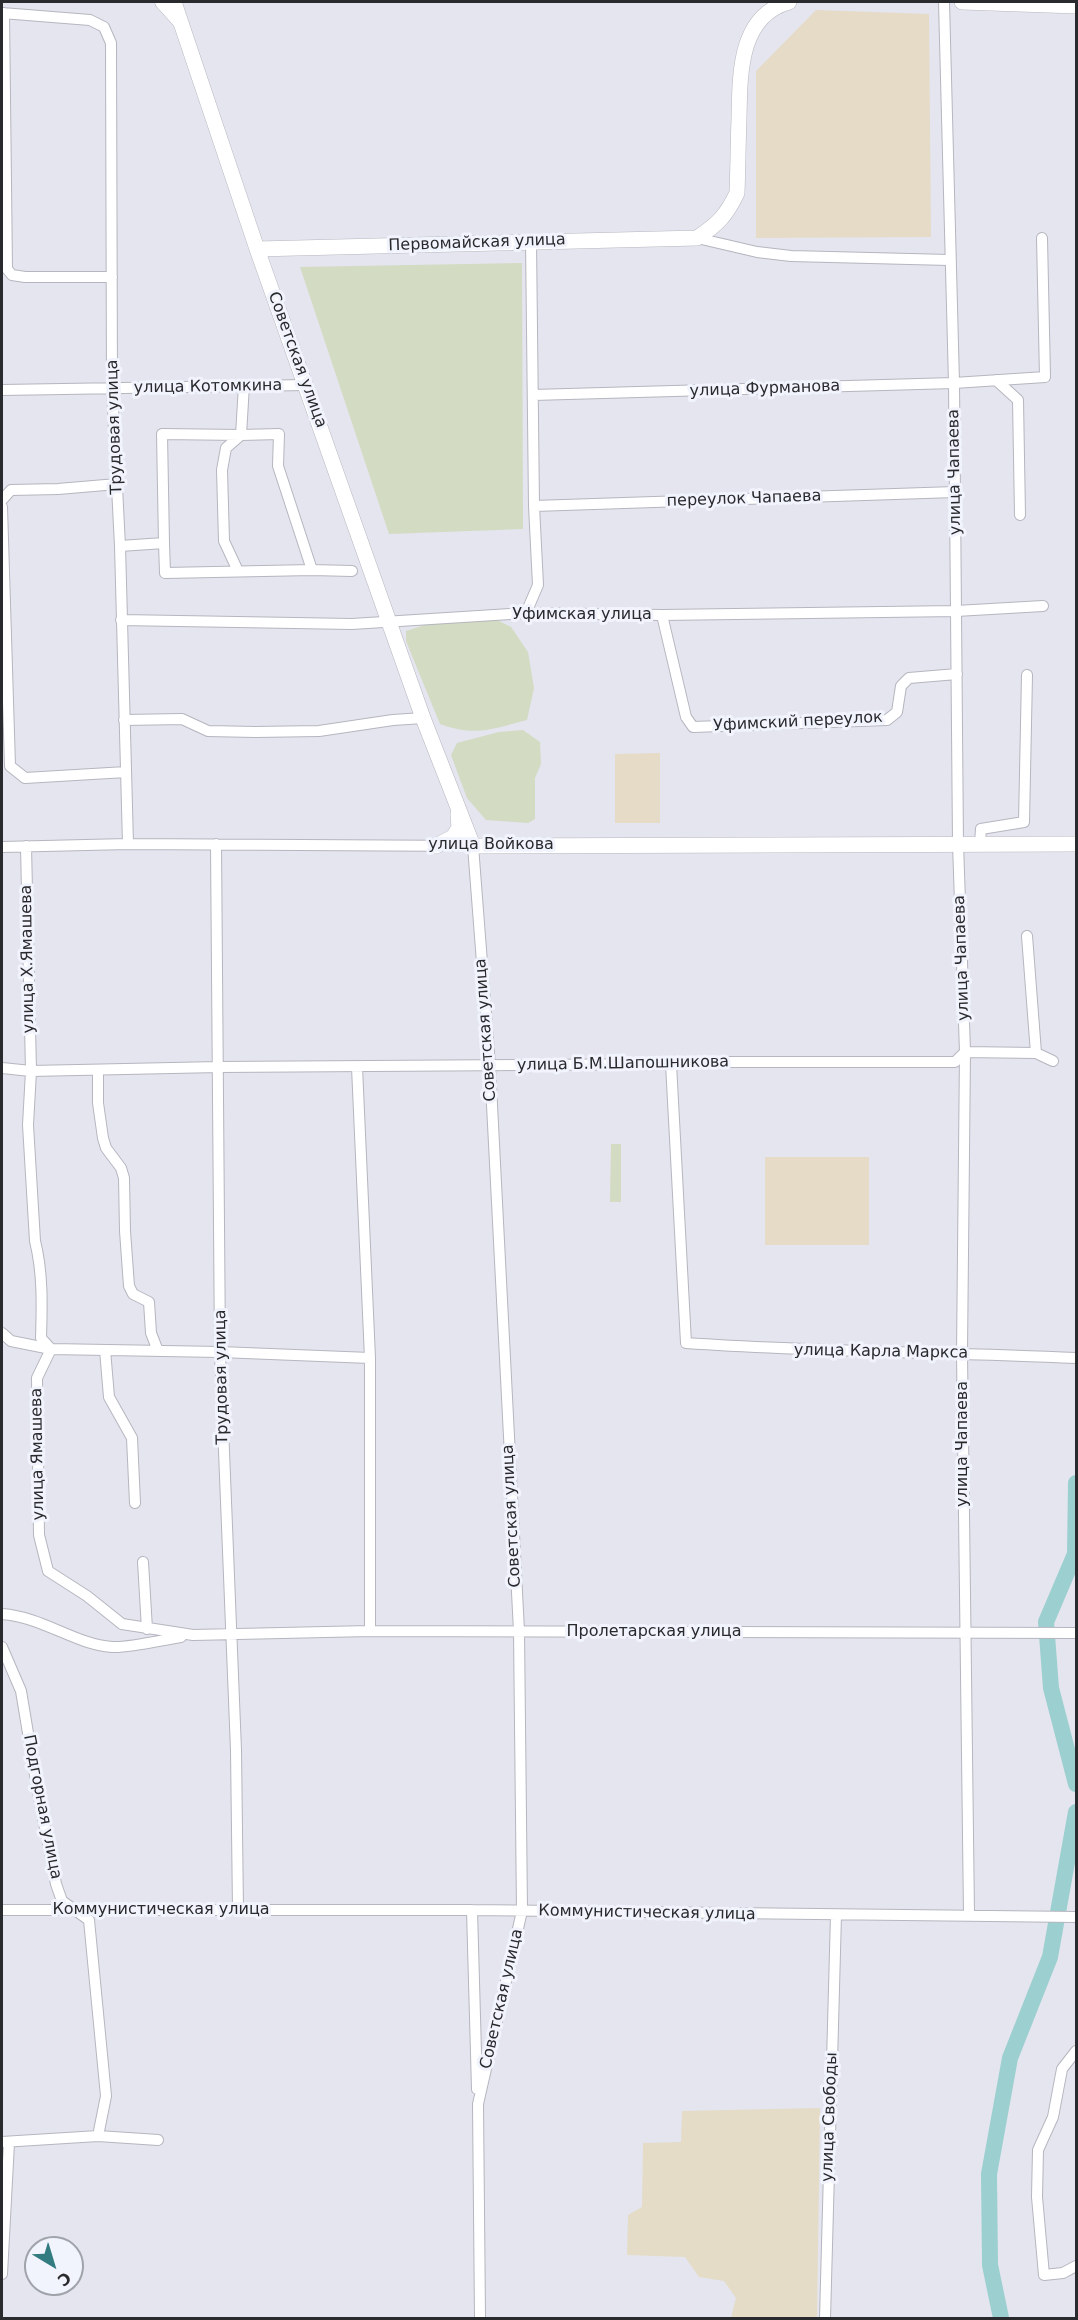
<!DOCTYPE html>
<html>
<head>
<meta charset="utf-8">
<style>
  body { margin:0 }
  #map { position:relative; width:1078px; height:2320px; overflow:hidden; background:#e4e5ef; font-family:"DejaVu Sans",sans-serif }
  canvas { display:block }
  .frame { position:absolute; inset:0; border:3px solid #292a2d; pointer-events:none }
  .north { position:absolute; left:24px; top:2236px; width:60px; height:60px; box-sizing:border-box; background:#f1f3fd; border:2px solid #a1a3aa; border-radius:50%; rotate:142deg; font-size:16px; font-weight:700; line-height:24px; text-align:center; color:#292a2d }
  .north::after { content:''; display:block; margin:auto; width:21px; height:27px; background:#327b80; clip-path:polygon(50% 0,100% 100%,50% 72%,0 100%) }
</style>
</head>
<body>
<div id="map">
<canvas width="1078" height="2320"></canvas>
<div class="frame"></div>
<div class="north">С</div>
</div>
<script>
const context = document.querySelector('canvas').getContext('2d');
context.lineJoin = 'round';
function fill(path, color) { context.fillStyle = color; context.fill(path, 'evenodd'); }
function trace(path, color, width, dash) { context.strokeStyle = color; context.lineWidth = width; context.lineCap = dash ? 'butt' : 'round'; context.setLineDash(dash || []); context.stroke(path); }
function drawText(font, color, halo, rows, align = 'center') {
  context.font = font + ' "DejaVu Sans",sans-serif'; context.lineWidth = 6; context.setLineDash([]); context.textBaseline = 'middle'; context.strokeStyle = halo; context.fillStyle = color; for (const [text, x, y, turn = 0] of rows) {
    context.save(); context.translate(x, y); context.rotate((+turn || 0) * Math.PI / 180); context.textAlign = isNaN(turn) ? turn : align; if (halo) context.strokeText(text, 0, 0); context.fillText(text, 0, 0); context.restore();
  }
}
fill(new Path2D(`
  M816,10l113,4 2,223 -175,1v-167z
  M660,753v70h-45v-69z
  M765,1157h104v88h-104z`), '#e6dbc7');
fill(new Path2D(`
  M820,2108l-3,210h-86l5,-20 -12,-17 -25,-4 -14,-20 -58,-2 1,-40 14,-8 1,-64 38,-1 1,-31z`), '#e4dcc6');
fill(new Path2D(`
  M522,263l1,266 -134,5 -89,-267z
  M493,618l18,9 17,25 6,36 -7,32c-35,9 -51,17 -87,4l-34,-83v-10l19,-6z
  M523,730l17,12 1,22 -6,14v41l-7,4 -42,-3 -19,-22 -16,-43 6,-12 42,-11z
  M611,1144h10v58h-11z`), '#d3dbc2');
trace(new Path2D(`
  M1076,1483l-1,71 -29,68 5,66 25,96
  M1001,2318l-11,-53 -1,-91 21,-116 40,-101 26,-145`), '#9ccfcf', 16);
const minor = new Path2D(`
  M944,2l10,381 4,460 7,209 -3,301 7,562
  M2,13l88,7 14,7 7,16 1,346 8,157 8,298
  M4,13l3,256 5,6 13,2h87
  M697,238l60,14 34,4 158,4
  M996,380l22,20 2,115
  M2,390l304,-5
  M533,395l421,-12 91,-6 -3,-139
  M2,500l9,-10 47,-1 59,-5
  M534,506l421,-14
  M2,507l8,259 15,12 101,-6
  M164,543l-2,-109 79,1
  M120,546l44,-3 1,30 147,-3 -34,-104 1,-32 -38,1 3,-50
  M312,570l40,1
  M238,571l-14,-30 -2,-71 4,-22 15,-13
  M526,613l12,-28 -4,-79 -3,-265
  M662,615l24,102 7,10 194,-7 10,-8 4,-26 8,-8 48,-4
  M121,620l231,4 174,-11 136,2 294,-4 87,-5
  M124,720l58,-1 26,12 47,1 64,-1 74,-11 30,-2
  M980,843l1,-14 43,-7 3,-147
  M216,844l4,508 16,398 2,160
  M26,846l5,225 -3,54 7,116c8,32 7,65 6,97l10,11 -14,29 2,157 9,36 39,25 35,28 71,11 177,-4 706,2
  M2,847l126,-3 345,2 17,220 29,565 3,280 -44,193 2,214
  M1027,936l9,117
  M671,1064l15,279c130,9 260,9 390,15
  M357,1067l13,291v273
  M2,1068l29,3 188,-4 452,-3 47,-2h237l10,-10 71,1 17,8
  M98,1070v33l5,35 3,10 15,20 3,10 1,53 4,55 4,8 16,8 2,31 7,18
  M2,1333l9,8 40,8 169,3 150,6
  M105,1350l4,47 23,41 3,65
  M143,1562l4,67
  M2,1614c41,3 72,30 110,33 18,1 50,-7 69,-10
  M2,1647l19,44 16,96 19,97 6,17 27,19 17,176 -8,40
  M2,1910h470l604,7
  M472,1910l5,179
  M1076,2051l-14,18 -9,48 -15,33 -1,47 7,78 19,-2 13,-7
  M2,2142l96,-6 60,4
  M2,2274l7,-131
  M825,2318l11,-403`);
const tertiary = new Path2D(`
  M162,2l18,20`);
const secondary = new Path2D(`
  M174,2l83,247 166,469 50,128 603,-2
  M962,2l114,4
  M257,249l440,-11c21,-14 29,-22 40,-45 1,-24 1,-49 2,-74 1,-43 -1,-103 50,-117
  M436,846l17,-9 6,-9 -1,-14`);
trace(minor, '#b5b6bf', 12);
trace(tertiary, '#b5b6bf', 15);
trace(secondary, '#b5b6bf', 16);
trace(minor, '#fff', 10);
trace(tertiary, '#fff', 14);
trace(secondary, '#fff', 15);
drawText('16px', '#292a2d', '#f1f3fd', [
  ["Первомайская улица",477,243,-2],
  ["Советская улица",297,360,70],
  ["улица Котомкина",208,387,-1],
  ["улица Фурманова",765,389,-2],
  ["Трудовая улица",115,427,-92],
  ["улица Чапаева",955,472,-91],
  ["переулок Чапаева",744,499,-2],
  ["Уфимская улица",582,615],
  ["Уфимский переулок",798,722,-3],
  ["улица Войкова",491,845],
  ["улица Чапаева",962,958,-92],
  ["улица Х.Ямашева",28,959,-91],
  ["Советская улица",486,1030,-94],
  ["улица Б.М.Шапошникова",623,1064,-1],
  ["улица Карла Маркса",881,1352,1],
  ["Трудовая улица",222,1377,-91],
  ["улица Чапаева",963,1444,-90],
  ["улица Ямашева",38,1454,-91],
  ["Советская улица",512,1516,-93],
  ["Пролетарская улица",654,1632],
  ["Подгорная улица",42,1807,79],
  ["Коммунистическая улица",161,1910],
  ["Коммунистическая улица",647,1913,1],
  ["Советская улица",502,1999,-77],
  ["улица Свободы",830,2117,-88]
]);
</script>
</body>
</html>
